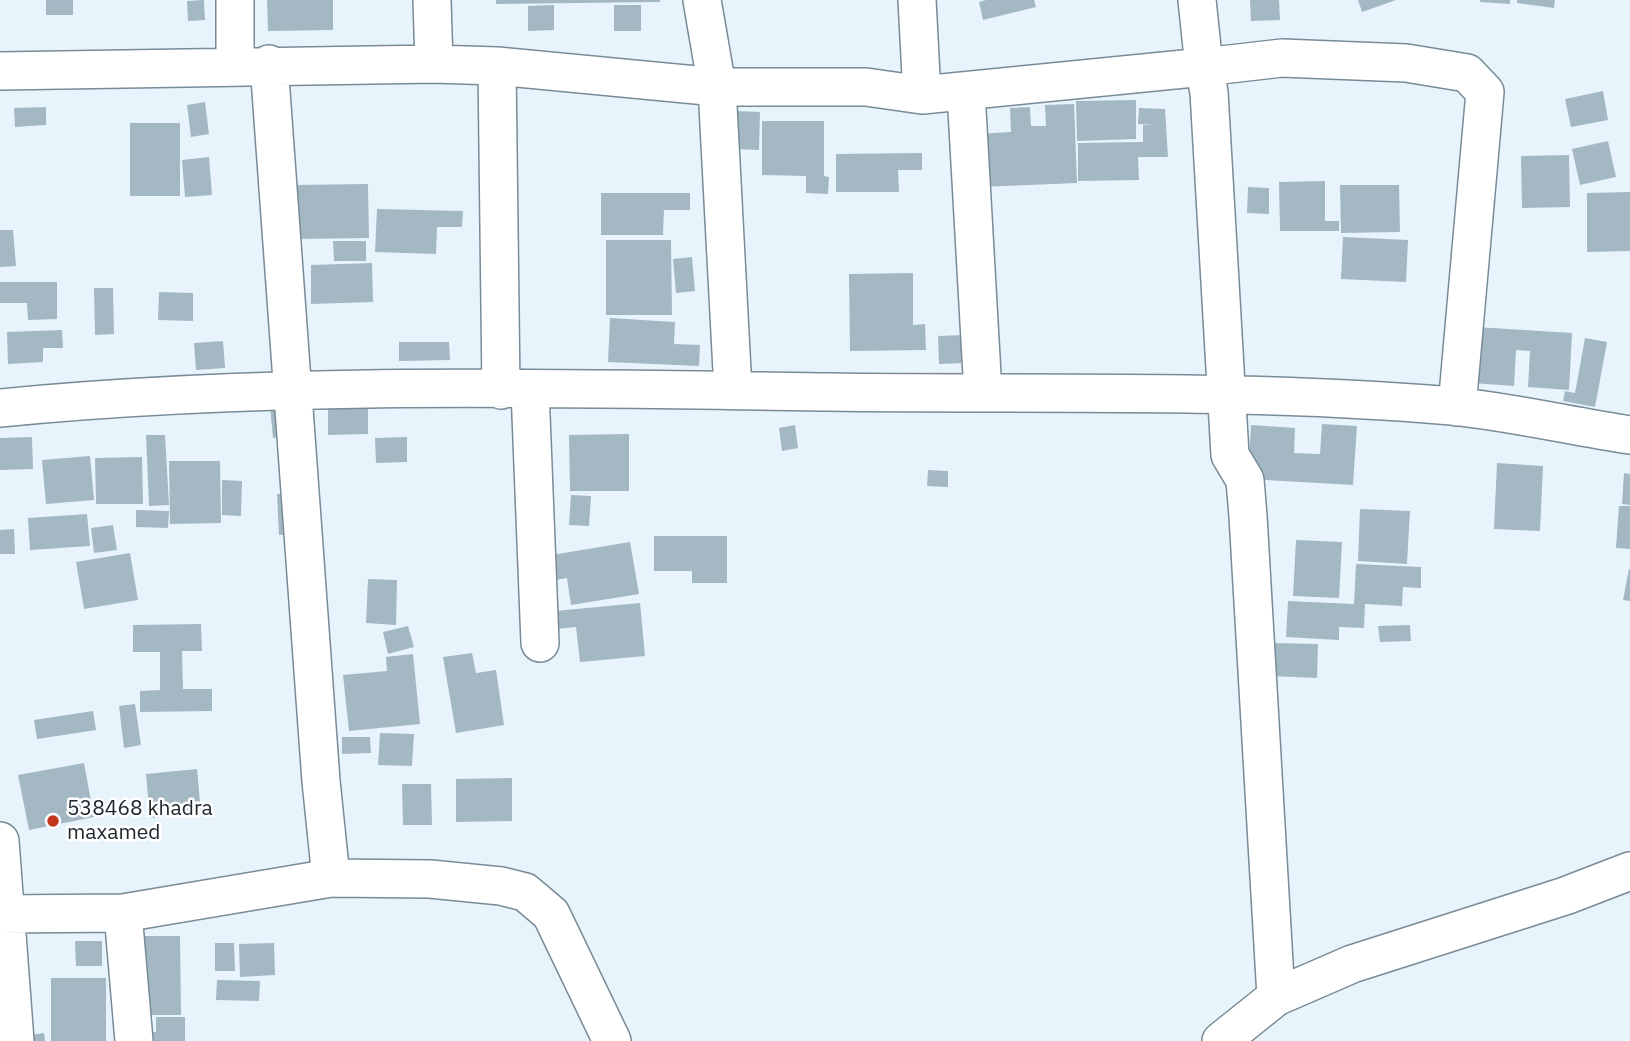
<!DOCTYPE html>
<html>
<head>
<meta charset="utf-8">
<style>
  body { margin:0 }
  canvas { display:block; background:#e7f4fc }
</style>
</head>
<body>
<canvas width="1630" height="1041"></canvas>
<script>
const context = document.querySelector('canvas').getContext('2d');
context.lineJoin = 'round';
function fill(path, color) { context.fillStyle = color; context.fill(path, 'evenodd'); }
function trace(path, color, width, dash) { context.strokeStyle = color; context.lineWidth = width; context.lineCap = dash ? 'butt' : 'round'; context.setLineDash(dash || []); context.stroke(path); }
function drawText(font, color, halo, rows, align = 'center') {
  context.font = font + ' "IBM Plex Sans",sans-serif'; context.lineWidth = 5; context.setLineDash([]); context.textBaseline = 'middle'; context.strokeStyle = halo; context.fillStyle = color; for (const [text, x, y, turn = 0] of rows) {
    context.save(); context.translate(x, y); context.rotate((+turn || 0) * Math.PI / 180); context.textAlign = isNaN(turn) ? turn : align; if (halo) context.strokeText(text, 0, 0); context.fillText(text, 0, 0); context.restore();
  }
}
fill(new Path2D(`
  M46,0h27v15h-27z
  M204,0l1,20 -17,1 -1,-20z
  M267,0h66v30l-65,1z
  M496,0h164v2l-164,2z
  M986,0h48l2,7 -53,13 -4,-18z
  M1250,0h29l1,20 -29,1z
  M1358,0h38l-34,12z
  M1480,0h30v4l-30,-2z
  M1517,0h38l-1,8 -37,-5z
  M554,5v25l-26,1v-25z
  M614,5h27v26h-27z
  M1603,91l5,29 -37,7 -6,-28z
  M1136,100v39l-59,2 -1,-40z
  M205,102l4,32 -18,3 -4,-32z
  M1074,104l3,79 -97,4 -3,-53 34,-2 -1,-24 20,-1 1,19h15l-1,-21z
  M46,107v18l-31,2 -1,-19z
  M1139,108l26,1 3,48h-30l1,23 -61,1v-38l65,-1v-17h12l-17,-1z
  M736,111l24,1 -1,38 -23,-1z
  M762,121h62v55l5,1 -1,17 -22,-1v-17l-44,-1z
  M130,123h50v73h-50z
  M1608,141l8,36 -36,8 -8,-36z
  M922,153v17h-24l1,22h-63v-38z
  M1569,155l1,52 -48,1 -1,-52z
  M209,157l3,38 -27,2 -3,-37z
  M1325,181v40h14v10h-59l-1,-49z
  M368,184l1,54 -73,1 -1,-54z
  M1340,185h59l1,47 -59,1z
  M1248,187l21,1v26l-22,-1z
  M1630,192v59l-43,1v-59z
  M601,193h89v17h-26l-1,25h-62z
  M377,209l86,2 -1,16h-25l-1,27 -61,-2z
  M0,230h13l3,36 -16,1z
  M1343,237l65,3 -2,42 -65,-3z
  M606,240h65l1,75h-66z
  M333,241h33v20h-32z
  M692,257l3,34 -19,2 -3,-34z
  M372,263l1,39 -62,2v-39z
  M913,273v52l12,-1 1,26 -76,1 -1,-77z
  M0,282h57v37l-29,1 -1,-17h-27z
  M94,288h19l1,46 -19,1z
  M159,292l34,1v28l-35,-1z
  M610,318l65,4 -1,22 26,1 -1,21 -91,-4z
  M1476,327l96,6 -3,57 -41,-3 2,-36 -14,-1 -2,36 -42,-3z
  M62,330l1,18h-20v14l-35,2 -1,-32z
  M963,335l1,28 -25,1 -1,-28z
  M1585,338l22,4 -12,65 -32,-6 2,-10 10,2z
  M223,341l2,27 -29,2 -2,-27z
  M399,342h50l1,18 -51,1z
  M293,403l4,32 -24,3 -3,-32z
  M368,405v29l-40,1v-29z
  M1322,424l35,2 -4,59 -105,-6 3,-54 44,3 -1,25 26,1z
  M795,425l3,23 -16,3 -3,-23z
  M629,434v57h-59l-1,-56z
  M146,435h19l4,70 -20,1z
  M32,437l1,32 -33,1v-32z
  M407,437v25l-31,1 -1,-25z
  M90,456l4,44 -48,4 -4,-44z
  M142,457l1,47h-47l-1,-46z
  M169,461h51l1,62 -51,1z
  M1497,463l46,3 -3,65 -46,-2z
  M928,470l20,1v16l-21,-1z
  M1624,473l6,1v31l-8,-1z
  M222,480l20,1 -1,35 -19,-1z
  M307,493l1,41 -29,1 -2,-41z
  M571,495l20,1 -2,30 -20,-1z
  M1619,506h11v43l-14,-1z
  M1360,509l50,2 -3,53 -49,-3z
  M136,510l33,1 -1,17 -32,-1z
  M87,514l3,32 -60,4 -2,-32z
  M113,525l4,25 -23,3 -3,-25z
  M14,529l1,25h-15v-24z
  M654,536h73v47h-35v-12h-38z
  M1296,540l46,2 -3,56 -46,-2z
  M630,542l9,52 -68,11 -4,-27 -11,2 -4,-25z
  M130,553l8,47 -54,9 -8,-47z
  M1356,564l65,3v21l-18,-1 -1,19 -37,-2 -1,24 -25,-1v13l-53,-3 2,-36 66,3z
  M1629,569h1v32l-7,-1z
  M368,579l29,1 -1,45 -30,-2z
  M640,603l5,53 -65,6 -4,-35 -19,2 -2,-18z
  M201,624l1,27h-20l1,38h29v22l-72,1v-21l20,-1v-38h-27v-27z
  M1410,625l1,16 -31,1 -2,-16z
  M408,626l6,21 -26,7 -5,-22z
  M1272,643l46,1 -1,34 -46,-2z
  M472,653l4,20 20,-3 8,55 -48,8 -13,-76z
  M413,654l7,70 -71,7 -6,-56 44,-4 -1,-14z
  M135,704l6,41 -17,3 -5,-42z
  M93,711l3,19 -59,9 -3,-19z
  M380,733l34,1 -2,32 -34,-1z
  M342,737h28l1,16 -29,1z
  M84,763l10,54 -65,13 -11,-55z
  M197,769l4,44 -51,5 -4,-44z
  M512,778v43l-56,1v-43z
  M402,784h29l1,41h-29z
  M134,936h46l1,79h-47z
  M75,941h27v25h-26z
  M215,943h19l1,28h-20z
  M274,943l1,32 -35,2 -1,-33z
  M51,978h55v63h-55z
  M217,980l43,1 -1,20 -43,-1z
  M156,1017h29v24h-47v-9h18z
  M44,1033l1,8h-21l-1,-5z`), '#a4b8c4');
const minor = new Path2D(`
  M235,0v66
  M432,0l2,64
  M702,0l15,87 16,303
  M917,0l5,95
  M1197,0l7,67 78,-9 124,5 61,10 18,19 -28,315
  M269,64l52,717 10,97
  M497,66l4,324
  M0,71l434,-7 63,2 220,21h149l56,8 282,-28 5,25 21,363 15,25 3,36 28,481
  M966,92l17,301
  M530,390l10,253
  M0,408c275,-27 553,-20 828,-16 208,3 417,-4 624,14 59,6 119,20 178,29
  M0,841l15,200
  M123,913l11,128
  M0,914l123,-1 208,-35 99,1 71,7 24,6 26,22 61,127
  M1221,1041l55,-44 76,-33 213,-68 65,-25`);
trace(minor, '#788b97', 40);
trace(minor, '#fff', 37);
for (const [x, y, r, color] of [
  [53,821,7,"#c3381d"]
]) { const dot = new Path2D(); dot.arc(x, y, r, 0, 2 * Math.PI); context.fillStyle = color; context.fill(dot); trace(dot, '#fff', 2.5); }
drawText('21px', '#20282d', '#fff', [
  ["538468 khadra",67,809],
  ["maxamed",67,833]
], 'left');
</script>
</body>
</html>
